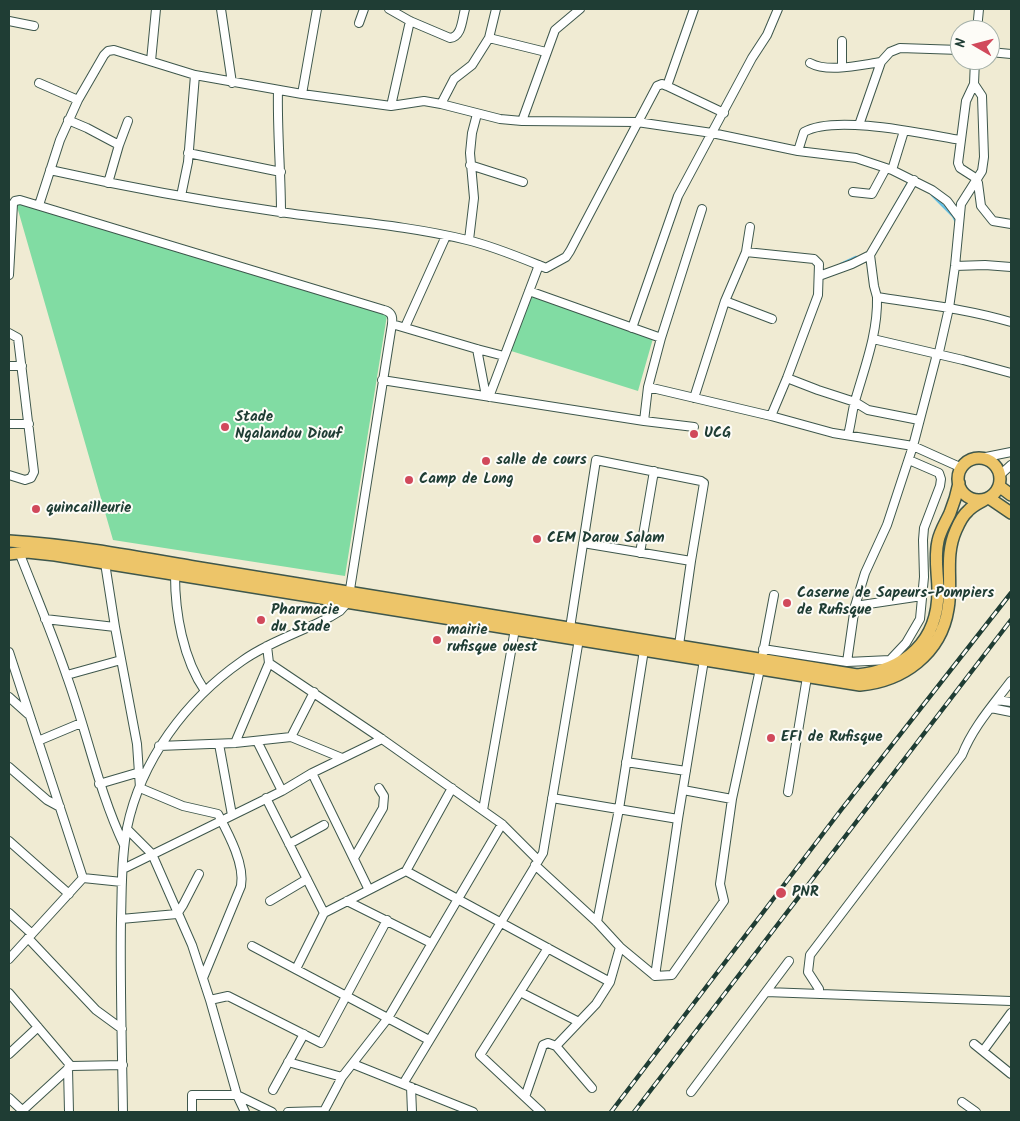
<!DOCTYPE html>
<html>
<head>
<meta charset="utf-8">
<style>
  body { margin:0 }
  #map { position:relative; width:1020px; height:1121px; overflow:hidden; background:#f0ebd3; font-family:Kalam,sans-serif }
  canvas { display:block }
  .frame { position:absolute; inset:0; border:10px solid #1f3d34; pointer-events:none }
  .north { position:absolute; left:950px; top:20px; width:50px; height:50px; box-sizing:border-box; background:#fdfcf7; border:1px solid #a4b0a9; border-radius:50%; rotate:278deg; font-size:14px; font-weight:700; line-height:20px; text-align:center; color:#1f3d34 }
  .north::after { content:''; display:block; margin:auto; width:18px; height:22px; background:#d1495b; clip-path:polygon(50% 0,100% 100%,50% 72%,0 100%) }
</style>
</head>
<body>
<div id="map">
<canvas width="1020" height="1121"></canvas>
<div class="frame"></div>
<div class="north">N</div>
</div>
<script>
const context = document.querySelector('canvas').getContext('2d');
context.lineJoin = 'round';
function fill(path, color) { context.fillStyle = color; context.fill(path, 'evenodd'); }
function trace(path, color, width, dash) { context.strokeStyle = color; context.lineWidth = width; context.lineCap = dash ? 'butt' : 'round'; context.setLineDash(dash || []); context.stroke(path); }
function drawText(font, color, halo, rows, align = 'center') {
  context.font = font + ' Kalam,sans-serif'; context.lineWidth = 4; context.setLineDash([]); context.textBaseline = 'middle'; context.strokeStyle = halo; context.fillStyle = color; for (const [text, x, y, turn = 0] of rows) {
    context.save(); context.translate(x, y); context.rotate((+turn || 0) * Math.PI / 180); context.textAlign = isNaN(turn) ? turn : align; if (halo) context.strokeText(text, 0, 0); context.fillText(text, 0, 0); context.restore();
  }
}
fill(new Path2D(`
  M16,203l371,112 -42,261 -232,-36z
  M530,291l124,44 -16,56 -130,-41z`), '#81dca3');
trace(new Path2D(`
  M932,193v2l21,21 3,6
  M885,223l24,-42
  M841,264l15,-7 3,1`), '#65bfe3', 2.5);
const street = new Path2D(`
  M221,9l11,74
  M389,9l21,12 40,17c12,-1 12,-19 15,-29
  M9,21l25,5
  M359,23l5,-14
  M977,30l2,-21
  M489,38l57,14
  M990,52l21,2
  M975,60l-1,24 -8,17 -8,62 2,5 14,9 4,6 3,23 12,15 18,3
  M151,61l5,-52
  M810,63c18,10 50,2 71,-1
  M842,67v-26
  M39,83l39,17
  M667,86l27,-77
  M278,90c-1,41 3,82 3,123
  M302,94l15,-85
  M441,104l13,-25 18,-14 17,-27 7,-29
  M391,106l19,-85
  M68,120l19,8 32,17
  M522,121l33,-91 25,-21
  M859,125l22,-63 9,-10 10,-4 60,2
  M798,151l6,-19c31,-18 120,2 156,8
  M188,153l93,19
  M470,165l53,17
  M50,170c76,17 153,31 230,42 62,9 126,13 187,28 26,6 54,18 79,28l20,-11 4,-6 87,-165 5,-2 5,2 57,27
  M892,170l12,-39
  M108,183l11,-38 9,-24
  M853,192l19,2 14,-26
  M181,196l7,-34 7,-87
  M39,205l21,-65 18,-40 26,-45 4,-4 6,-1 81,25 107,19 89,12 33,-5 17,3 59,15 22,2 115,1 75,11 86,18 58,7 36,12 40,20 15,11 12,16
  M469,240l5,-42 -4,-45 2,-20 5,-19
  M746,252l68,7 5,5 -1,31 -31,83 -16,38
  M870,255l4,31 3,11c45,7 90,12 134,25
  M955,266l30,-1 26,2
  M9,275l4,-71 2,-3 5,-1 364,110c8,2 9,7 8,14l-44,278 -8,9 -10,6c-29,15 -61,25 -88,44 -56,39 -101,99 -115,167 -6,30 -5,61 -6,91 -1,64 1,129 2,193
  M819,276l33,-12 18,-9 44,-75
  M529,291l132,47
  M725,301l47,18
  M392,324l85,25 27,7
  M405,327l41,-91
  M632,328l46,-132 74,-138 15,-23 11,-26
  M9,333l9,5 16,134 -3,6 -6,2 -16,-5
  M873,339l90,21 48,13
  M477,349l9,47
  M9,366h13
  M787,378l31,12 37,12 13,8 51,10
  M382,380l262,41 50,6
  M648,387l123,29 62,17 80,13 49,22
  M489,397l50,-132
  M694,398l31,-97 21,-49 4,-25
  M644,421l4,-34 13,-49 41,-129
  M9,424h20
  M848,435c3,-11 4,-23 7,-34 10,-35 23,-68 22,-104
  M981,458l30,-6
  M1000,475l11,-10
  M583,543l108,18
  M19,552c16,41 33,81 47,122 21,57 32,116 58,171
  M640,553l14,-82
  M105,563l10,64 22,117 3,44 43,18 35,8c10,19 27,50 23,72l-38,92
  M175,575c0,38 8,84 30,116
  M855,606l67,-10
  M45,619l70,8
  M570,628l26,-168 105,21 3,2 -13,78 -12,84
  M763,649l84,13 43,-2 5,2
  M9,652l74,226
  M890,660l16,-17 14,-24 4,-42 -1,-37 1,-12 16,-42 1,-7 -2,-6 -30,-13
  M847,662l8,-56 10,-33 22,-48 26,-79 24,-92 2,-2 10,-44 6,-42 6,-62 21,-33 2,-14 -2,-61 -8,-12
  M269,663l113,76 120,85 36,36
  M67,675l54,-15
  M9,697l19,17
  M997,700l14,2
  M991,708l20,4
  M291,737l23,-45
  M38,741l43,-18
  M257,741l25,50
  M235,743l34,-80 -2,-17
  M219,744l13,71
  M159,746l76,-3 56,-6 51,21
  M626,762l60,9
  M9,767l38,33 13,7
  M312,773l57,117
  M99,784l41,-12
  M683,790l49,9
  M788,792l19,-115
  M266,798l58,115
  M552,798l126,21
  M483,810l32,-181
  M127,829l25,25 40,91 18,55 27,95 8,17
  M9,841l60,53
  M289,844l35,-19
  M354,858l29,-50 1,-12 -5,-8
  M535,865l62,57 23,25 35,29 17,-1 52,-74 -4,-17 12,-85 28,-130 14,-74
  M123,869l159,-78 30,-18 70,-34
  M406,871l204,111
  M83,878l39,4
  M270,901l37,-22
  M347,901l84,42
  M9,913l23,21
  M121,919l56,-5 6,-9 16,-31
  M597,922l22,-113 25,-159
  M28,938l68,72 26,19
  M252,946l177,94
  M9,959l74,-81
  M296,969l28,-56 82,-42 46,-83
  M655,976l23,-157 26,-159
  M520,992l59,30
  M766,992l245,9
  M9,993l62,73
  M819,994v-5l-11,-17 2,-17 152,-200c11,-28 31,-50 49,-74
  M210,1000l18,-4 93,47 66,-123
  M974,1044l37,30
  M556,1046l40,-42 14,-22 10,-35
  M983,1051l28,-38
  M9,1054l29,-27
  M288,1062l54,15
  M353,1064l120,48
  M68,1068l1,44
  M403,1084l140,-231 36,-214
  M411,1087l1,25
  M273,1090l31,-56
  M691,1092l98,-131
  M525,1097l18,-52 5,-2 8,3 36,42
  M9,1098l15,14
  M962,1102l14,10
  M22,1111l49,-45 52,-1
  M192,1112v-17h45l35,17
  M288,1112l36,-1 18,-34 46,-59 114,-194
  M541,1112l-61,-57 68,-107`);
const primary = new Path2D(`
  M958 479a21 21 0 1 1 42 0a21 21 0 1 1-42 0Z
  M999,486l12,9
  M989,498l22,15
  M9,541c63,4 122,15 185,26l663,108c48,-5 81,-33 81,-84 0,-17 -4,-33 0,-50 2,-10 8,-19 12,-28 4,-10 7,-20 9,-30
  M9,554l18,-2 28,3 805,130c43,-4 81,-31 88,-76 5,-28 -4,-52 8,-79 3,-7 6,-14 12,-19 4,-5 11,-8 16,-11`);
trace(street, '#3e574c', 10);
trace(primary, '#3e574c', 14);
trace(street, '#fff', 8);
trace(primary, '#edc569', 11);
const rail = new Path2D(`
  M611,1112l230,-302 170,-217
  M634,1112l377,-492`);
trace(rail, '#1f3d34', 4.5);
trace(rail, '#fdfcf7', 2.5, [8]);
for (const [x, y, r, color] of [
  [225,427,5,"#d1495b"],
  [694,434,5,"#d1495b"],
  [486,461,5,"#d1495b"],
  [409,480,5,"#d1495b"],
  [36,509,5,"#d1495b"],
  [537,539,5,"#d1495b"],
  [787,603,5,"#d1495b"],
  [261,620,5,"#d1495b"],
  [437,640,5,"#d1495b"],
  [771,738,5,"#d1495b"],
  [781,893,6,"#d1495b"]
]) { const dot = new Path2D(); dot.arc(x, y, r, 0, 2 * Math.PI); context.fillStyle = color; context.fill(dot); trace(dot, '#fdfcf7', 2); }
drawText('bold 15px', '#1f3d34', '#fdfcf7', [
  ["Stade",235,418],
  ["Ngalandou Diouf",235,435],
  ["UCG",704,434],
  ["salle de cours",496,461],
  ["Camp de Long",419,480],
  ["quincailleurie",46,509],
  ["CEM Darou Salam",547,539],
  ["Caserne de Sapeurs-Pompiers",797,594],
  ["de Rufisque",797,611],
  ["Pharmacie",271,611],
  ["du Stade",271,628],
  ["mairie",447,631],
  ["rufisque ouest",447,648],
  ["EFI de Rufisque",781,738],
  ["PNR",792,893]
], 'left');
</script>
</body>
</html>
